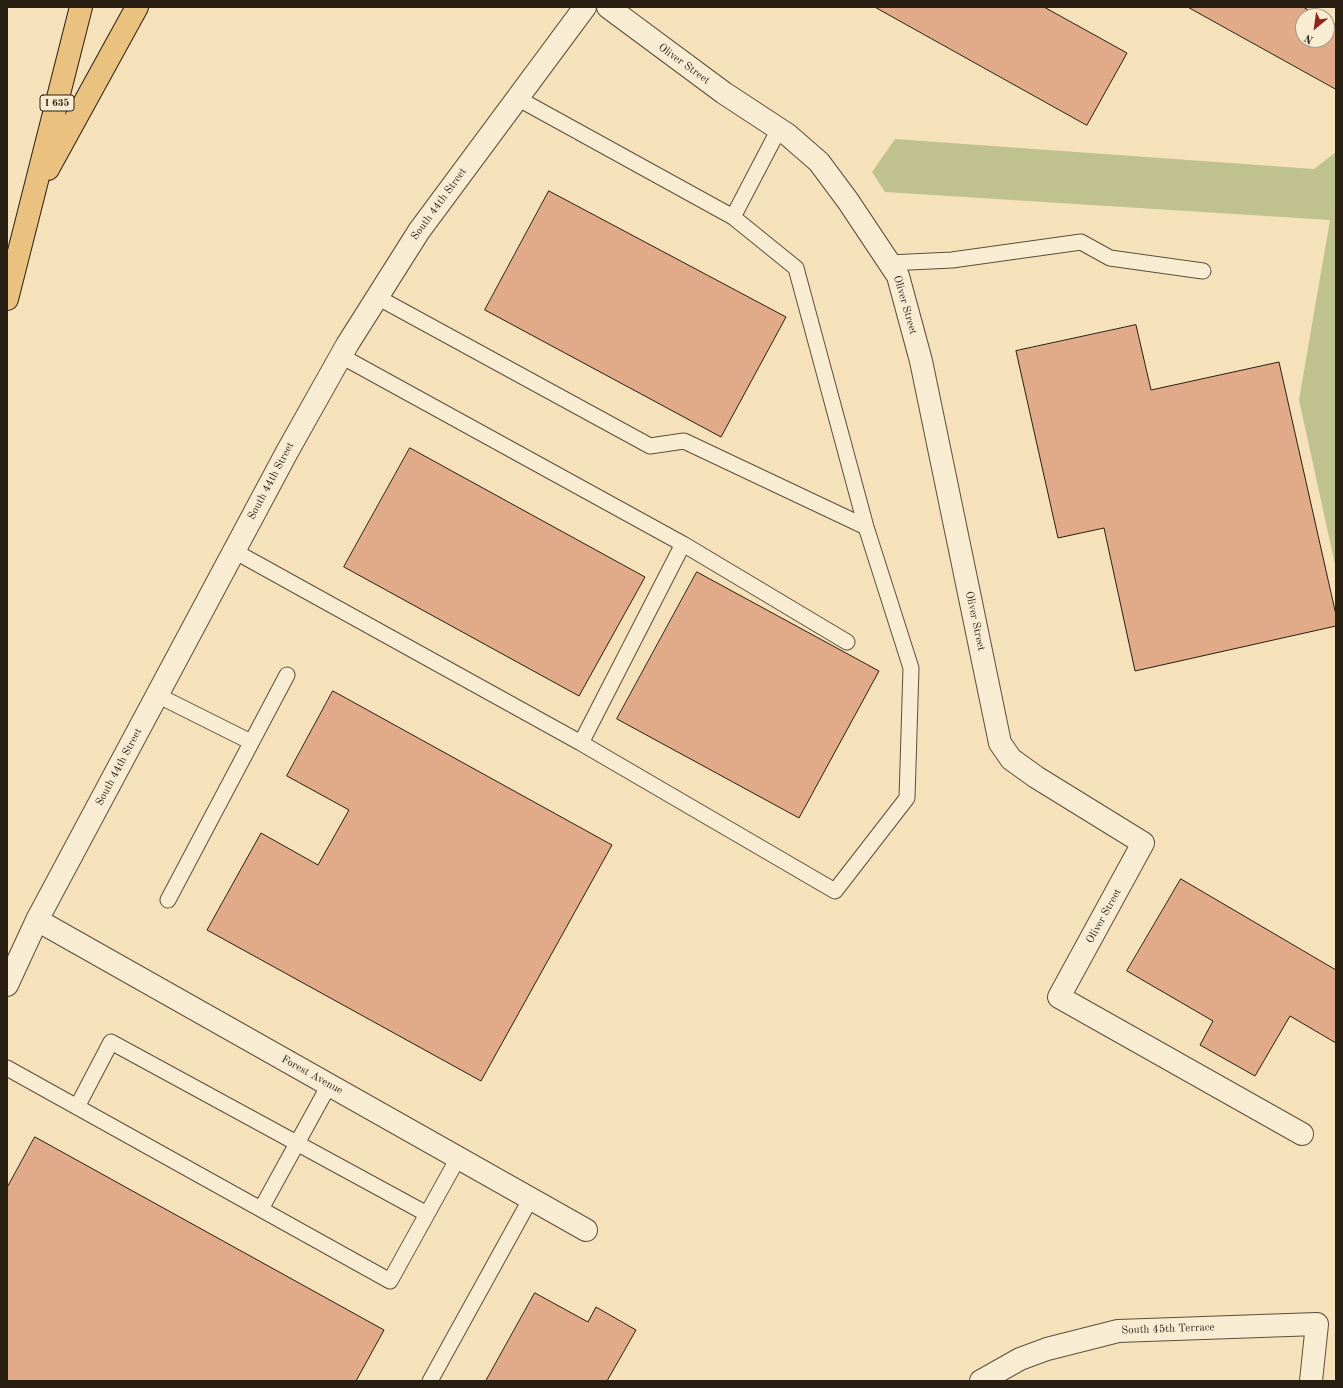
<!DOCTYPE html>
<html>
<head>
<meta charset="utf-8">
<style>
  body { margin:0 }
  #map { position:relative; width:1343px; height:1388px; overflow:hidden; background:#f5e2bb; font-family:"Old Standard TT",serif }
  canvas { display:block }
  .frame { position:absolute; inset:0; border:8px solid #281e12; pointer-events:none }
  .north { position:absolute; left:1295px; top:8px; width:40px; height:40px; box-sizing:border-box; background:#f8ecd3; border:1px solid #a59a86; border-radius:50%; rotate:209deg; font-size:11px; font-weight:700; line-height:16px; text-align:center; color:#281e12 }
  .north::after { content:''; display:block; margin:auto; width:14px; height:18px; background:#8f2418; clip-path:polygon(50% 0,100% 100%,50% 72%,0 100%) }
</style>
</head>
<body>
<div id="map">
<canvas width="1343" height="1388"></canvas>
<div class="frame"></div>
<div class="north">N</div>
</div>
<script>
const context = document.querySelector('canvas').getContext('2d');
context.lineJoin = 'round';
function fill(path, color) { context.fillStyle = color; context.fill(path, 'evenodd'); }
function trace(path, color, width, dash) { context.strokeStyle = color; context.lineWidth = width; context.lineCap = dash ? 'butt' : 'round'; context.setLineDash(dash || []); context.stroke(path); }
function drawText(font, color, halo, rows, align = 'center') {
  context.font = font + ' "Old Standard TT",serif'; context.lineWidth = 3; context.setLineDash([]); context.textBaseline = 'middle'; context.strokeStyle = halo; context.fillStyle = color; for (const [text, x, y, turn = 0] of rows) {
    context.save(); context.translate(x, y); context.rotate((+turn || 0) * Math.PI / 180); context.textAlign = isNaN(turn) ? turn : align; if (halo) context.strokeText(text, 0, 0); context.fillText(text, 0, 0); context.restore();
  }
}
fill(new Path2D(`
  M895,139l419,30 22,-17v417l-37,-169 31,-180 -445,-28 -13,-20z`), '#bfc28e');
const building = new Path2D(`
  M875,7h169l83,46 -40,72z
  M1188,7h115l16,9h-16v24h24v-20l9,5v64z
  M549,191l237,126 -65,120 -236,-127z
  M1136,325l15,65 128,-28 57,253v11l-201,45 -31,-143 -46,10 -42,-187z
  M410,448l235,129 -66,119 -235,-129z
  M697,572l182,99 -80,147 -182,-99z
  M333,691l279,154 -131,236 -274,-151 54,-97 57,32 31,-55 -62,-34z
  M1181,879l155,91v73l-46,-27 -35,60 -55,-31 13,-24 -86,-50z
  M35,1137l349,193 -28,51h-349v-193z
  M535,1293l53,29 8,-15 40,23 -29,51h-121z`);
fill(building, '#e1ab8a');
trace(building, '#281e12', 1);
const lane = new Path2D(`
  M517,98l216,119
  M889,263l63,-3 129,-18 29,16 93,13
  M377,297l273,149 34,-5 182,86
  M341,356l342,188 -102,199
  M683,544l164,98
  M234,551l347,192 254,148 72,-93 4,-130 -45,-141 -70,-259 -63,-51 46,-88
  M157,695l94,47
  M168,900l119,-225
  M7,1068l383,213 68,-123
  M77,1107l34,-65 316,172
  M261,1209l68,-124
  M430,1381l101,-183`);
const street = new Path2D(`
  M608,7l116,86 64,42 31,27 29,39 50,75 23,85 79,382 11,16 25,18 107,66 -84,154 243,137
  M37,920l549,310
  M7,985l30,-65 250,-468 60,-107 72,-114 166,-224
  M981,1381l39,-22 27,-10 71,-18 199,-7 -6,57`);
const highway = new Path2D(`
  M48,169l89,-162
  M7,299l74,-292`);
trace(lane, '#5b4f3c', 17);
trace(street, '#5b4f3c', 24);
trace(highway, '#281e12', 24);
trace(lane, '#f8ecd3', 15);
trace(street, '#f8ecd3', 22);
trace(highway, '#eac17e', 22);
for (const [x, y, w] of [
  [57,103,34]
]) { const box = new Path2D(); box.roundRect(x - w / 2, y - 8, w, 16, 3); context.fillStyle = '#f8ecd3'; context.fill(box); trace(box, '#281e12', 1); }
drawText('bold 10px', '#281e12', null, [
  ["I 635",57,103]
]);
drawText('11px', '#281e12', '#f8ecd3', [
  ["Oliver Street",684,64,36],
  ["South 44th Street",439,204,-54],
  ["Oliver Street",905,305,74],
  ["South 44th Street",271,481,-62],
  ["Oliver Street",975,621,78],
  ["South 44th Street",119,767,-62],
  ["Oliver Street",1104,916,-61],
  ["Forest Avenue",312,1075,29],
  ["South 45th Terrace",1168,1329,-2]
]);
</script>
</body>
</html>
